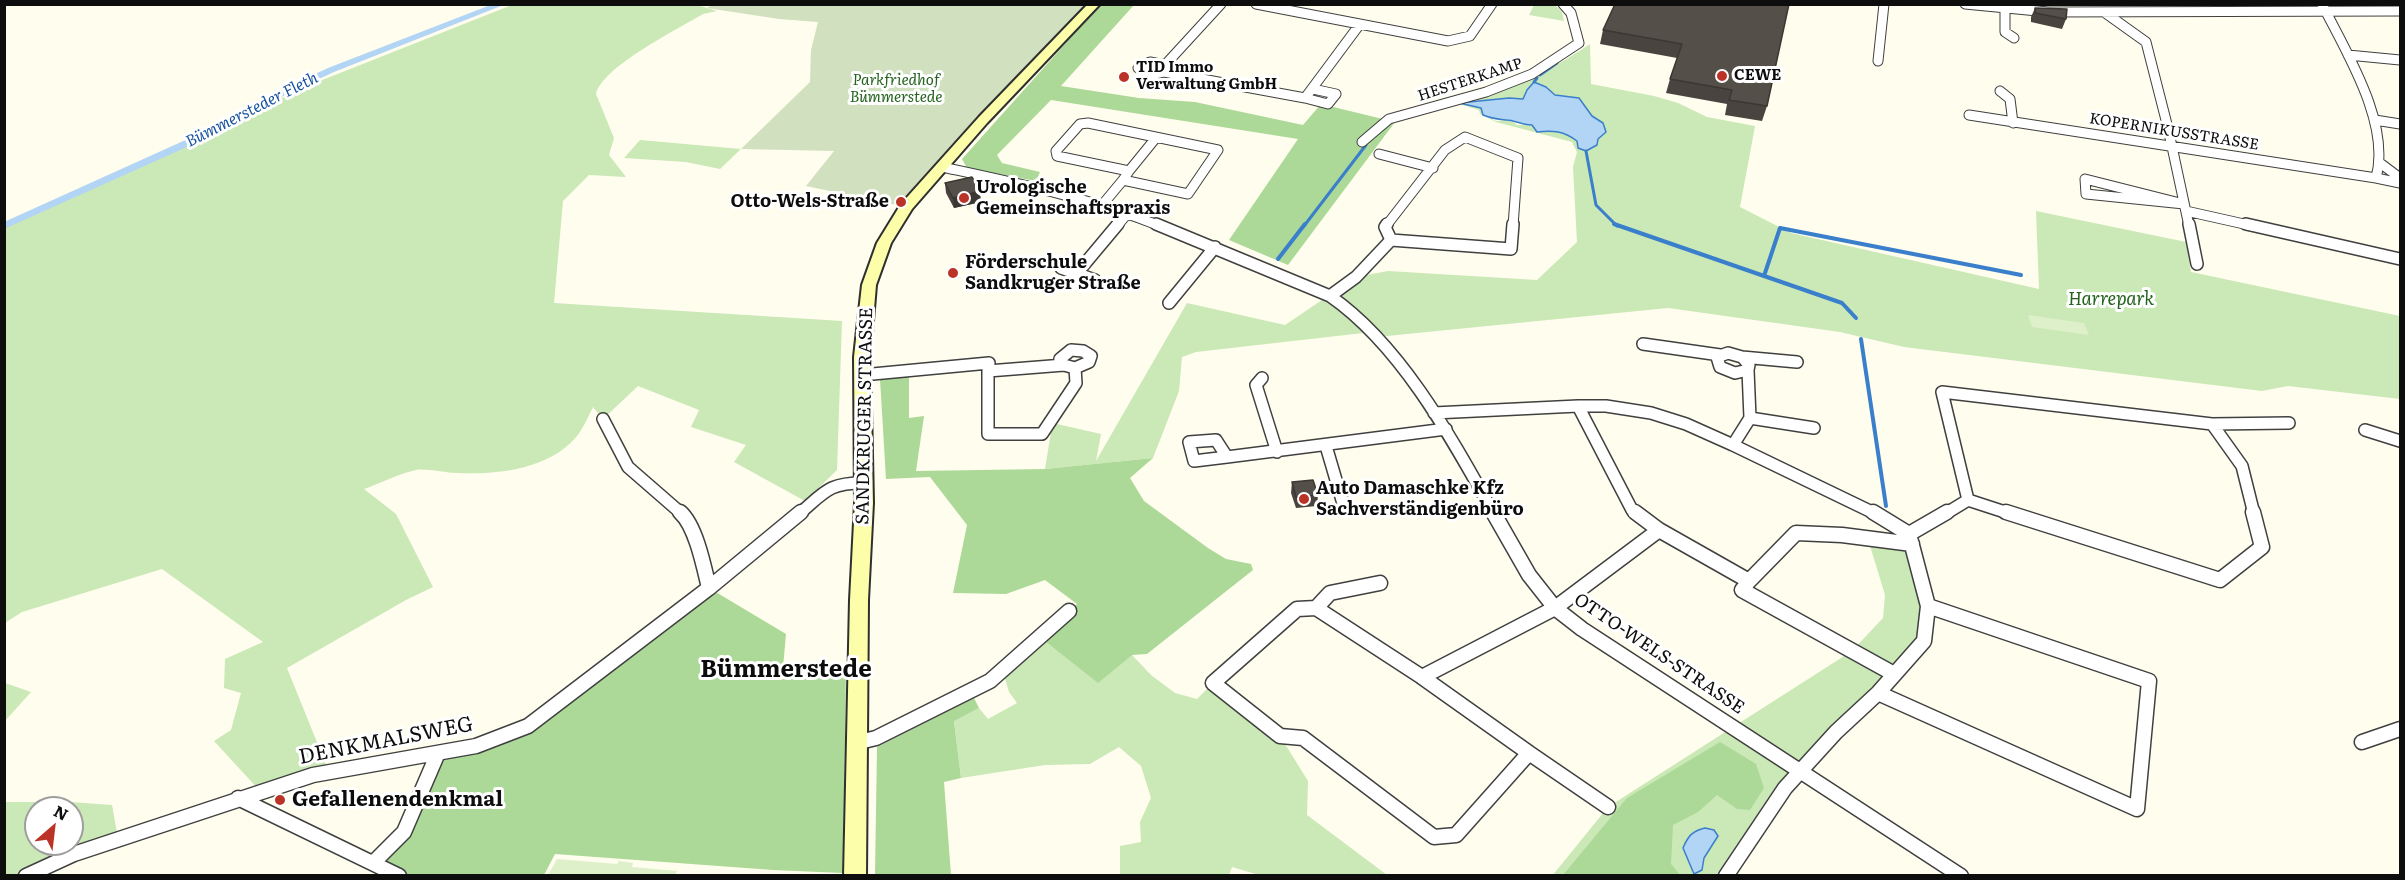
<!DOCTYPE html>
<html>
<head>
<meta charset="utf-8">
<style>
  body { margin:0 }
  #map { position:relative; width:2405px; height:880px; overflow:hidden; background:#fffded; font-family:Literata,serif }
  canvas { display:block }
  .frame { position:absolute; inset:0; border:6px solid #0d0d0d; pointer-events:none }
  .north { position:absolute; left:24px; top:796px; width:60px; height:60px; box-sizing:border-box; background:#fff; border:2px solid #9e9e9e; border-radius:50%; rotate:28deg; font-size:16px; font-weight:700; line-height:24px; text-align:center; color:#0d0d0d }
  .north::after { content:''; display:block; margin:auto; width:21px; height:27px; background:#bb3227; clip-path:polygon(50% 0,100% 100%,50% 72%,0 100%) }
</style>
</head>
<body>
<div id="map">
<canvas width="2405" height="880"></canvas>
<div class="frame"></div>
<div class="north">N</div>
</div>
<script>
const context = document.querySelector('canvas').getContext('2d');
context.lineJoin = 'round';
function fill(path, color) { context.fillStyle = color; context.fill(path, 'evenodd'); }
function trace(path, color, width, dash) { context.strokeStyle = color; context.lineWidth = width; context.lineCap = dash ? 'butt' : 'round'; context.setLineDash(dash || []); context.stroke(path); }
function drawText(font, color, halo, rows, align = 'center') {
  context.font = font + ' Literata,serif'; context.lineWidth = 6; context.setLineDash([]); context.textBaseline = 'middle'; context.strokeStyle = halo; context.fillStyle = color; for (const [text, x, y, turn = 0] of rows) {
    context.save(); context.translate(x, y); context.rotate((+turn || 0) * Math.PI / 180); context.textAlign = isNaN(turn) ? turn : align; if (halo) context.strokeText(text, 0, 0); context.fillText(text, 0, 0); context.restore();
  }
}
fill(new Path2D(`
  M512,5h185l20,6 -14,3c-25,15 -101,53 -107,80l18,44 -5,17 17,22 -37,-2 -26,26 -9,102 288,18 -5,149 -32,31 -71,-39 12,-17 -55,-18 8,-17 -61,-24 -35,33 -10,-12c-4,8 -8,17 -13,25 -26,37 -82,43 -123,41 -11,0 -32,-5 -41,-3 -18,4 -35,13 -52,19l32,25 37,73 -27,13 -119,68 42,104 -69,19 -46,-50 17,-11 10,-37 -17,-5 1,-29 38,-17 -101,-73 -140,43 -17,11 -1,-397 217,-95 76,-41z
  M1534,5h21l7,7 2,9 -35,-6z
  M1590,44l1,40 63,12 24,7 29,14 48,9 -15,81 51,26 248,56 -3,-78 150,31 5,30 209,44v83l-112,-13 -26,5 -358,-44 -64,-15 -172,-24 -291,29 -5,-5 -176,20 -14,5 -3,34 -26,67 -108,11 6,-37 6,-8 44,10 -5,27 91,-158 98,22 71,-48 32,-6 149,9 40,-38 -4,-75 4,-15 -5,-10 -76,-20 -16,-8 -1,-4 -23,-7c51,-13 90,-29 134,-59zM1546,87l9,8 24,3 13,18 11,7 -5,16 -21,2 -9,-7 -36,-9h-15l-7,-5 -14,1 -13,-6 -2,-7 -12,-7 55,-2 3,-9z
  M640,140l101,9 -21,20 -34,-7 -62,-4z
  M1868,539l44,5 16,62 -4,35 -88,91 -110,143 -174,1 56,-69 244,-156 31,-33 2,-23z
  M1040,637l92,18 19,20 24,18 22,6 16,-16 67,53 28,45 -1,34 80,60h-128l-27,-8 -3,8h-109v-29l21,-4 -1,-20 11,-24 -10,-32 -22,-19 -29,17 -45,1 -84,13 -7,-58 25,-12 9,11 29,-16 -8,-11 -6,-21z
  M5,683l26,9 -26,29 -1,-38z
  M4,802h66l42,3 6,33 -92,37h-21zM36,808h36v36h-36z`), '#cbe8b7');
fill(new Path2D(`
  M1100,5h34l-73,81 78,12 56,4 108,23 18,-21 74,18 -107,143 -59,-25 69,-101 -247,-39 -54,55 5,8 38,9 -4,9 -69,-13 -5,-9z
  M909,376v42l15,-2 -8,55 129,-2 108,-11 -23,20 14,23 64,47 18,11 25,5 2,6 -106,84 -15,1 -34,28 -58,-46 37,-33 -32,-24 -39,14 -53,-1 14,-68 -37,-48 -44,2 -6,-100z
  M709,588l77,46 -4,45 64,-8 -3,202 -70,-3 -218,-16 -11,21 -135,1 -29,-16 63,-104 85,-30z
  M974,698l5,10 -25,13 7,57 -17,4 7,93h-76l2,-128z
  M1720,742l36,22 8,24 -14,22 -13,-1 -20,-14 -19,17 -25,13 -2,39 9,11h-117l64,-77z`), '#acd997');
fill(new Path2D(`
  M714,4l381,1 -189,202 -100,-21 28,-35 -93,-2 69,-67 1,-32 7,-28 -39,-3 -72,-11z`), '#d1e0bf');
fill(new Path2D(`
  M2028,315l56,8 5,12 -57,-8z
  M557,859l60,5 2,-3 14,2 -1,4 45,4 -2,5 -127,-1z`), '#ddf0c9');
const water = new Path2D(`
  M1534,82l12,5 9,8 24,3 13,18 11,7 3,9 -8,7 -1,6 -11,6 -8,-3 -1,-7c-13,-10 -24,-11 -40,-9l-5,-7c-11,0 -18,-5 -25,-5 -10,-1 -15,-1 -24,-5l-2,-7 -22,-5 50,-5 14,1 4,-9z
  M1705,828l9,2 4,6 -14,22 -2,12 -8,4 -11,-26c5,-12 9,-17 22,-20z`);
fill(water, '#b2d4f5');
trace(water, '#3a7fcb', 1.5);
trace(new Path2D(`
  M1540,75l17,-12
  M1534,82l3,-4
  M1586,151l10,54 21,21
  M1304,226l62,-81`), '#3a7fcb', 3);
trace(new Path2D(`
  M1614,224l228,79 14,15
  M1278,259l27,-35
  M1764,276l16,-48 241,47
  M1861,339l25,167`), '#3a7fcb', 4);
fill(new Path2D(`
  M493,4h13l-172,68 -45,21 -80,44 -205,92v-7l197,-89 82,-44 45,-21z`), '#b2d4f5');
const streetFar2 = new Path2D(`
  M1256,4l192,37 22,-5 22,-32
  M1965,4l83,8 352,-1
  M2005,9v23l9,6
  M2104,12l42,30 22,86 21,98
  M2348,55l52,5
  M1878,61l6,-57
  M1150,62l15,3 -1,7 -14,3 -12,-7z
  M1165,65l56,-61
  M1164,72l141,26
  M1313,89l23,5 -8,10 -23,-6 55,-74
  M2000,91l10,8 3,24
  M1969,115l407,63c15,-55 -30,-126 -54,-174
  M2375,120l25,4
  M1088,123l130,27 -30,44 -65,-14 6,-9 -72,-15 -1,-5 24,-27z
  M1362,142l27,-23 97,-27 46,-18 47,-31 -8,-30 -8,-9
  M1379,154l54,14
  M2380,163l20,15
  M942,167c74,16 148,31 218,59
  M1129,171l26,-32
  M2376,178l24,5
  M2085,179l99,25 -98,-10z
  M1103,204l20,-24
  M2186,211l67,15
  M1117,226l11,-13
  M1386,226l59,-76 20,-13 53,21 -5,68`);
const streetFar1 = new Path2D(`
  M1156,224l174,72c71,49 122,143 164,218
  M1387,224l-2,3 6,13
  M2189,224l8,40
  M2246,224l154,35
  M1391,240l120,9 2,-25
  M1061,268l34,12
  M1077,273l41,-49
  M1330,296l26,-19 35,-37
  M1169,303l46,-56
  M1643,344l77,11
  M1728,353l14,4 7,8 -1,5 -13,3 -15,-6 -3,-10z
  M1742,357l55,5
  M1064,365l-4,-6 11,-9 12,1 8,5 -2,6 -14,6
  M1064,365l11,3 1,15 -34,51h-54v-63z
  M862,375l127,-12 -1,8
  M1262,378l-6,7 21,67
  M1578,406l54,104 5,4
  M1434,413l144,-7h28l45,7 35,11 47,21 143,69
  M1750,418l64,10
  M603,419l25,48 54,47
  M2212,424l77,-1
  M2365,430l35,11
  M1216,440l11,17 -33,4 -5,-19z
  M1733,445l17,-27 -2,-48
  M1326,446l18,61
  M1227,457l219,-28
  M1968,500l43,14
  M1968,500l-26,-108 270,32 30,42 12,48
  M799,514c26,-22 29,-31 64,-31
  M1945,514l23,-14`);
const street = new Path2D(`
  M680,512c16,14 24,55 29,76
  M1493,512l36,63 26,33 27,21 379,247
  M1635,512l24,18 90,51 -7,9 152,84
  M2006,512l214,68 42,-33 -9,-35
  M1909,534l38,-22
  M1749,581l47,-48 46,2 70,9
  M1316,608l14,-15 50,-10
  M1316,608l106,69 107,76 -73,82 -22,2 -131,-99 -23,-2 -67,-53 84,-74z
  M1422,677l133,-69 104,-78
  M1878,693l259,116 12,-128 -221,-75
  M2362,742l38,-13
  M855,743l21,-5 114,-57 79,-70
  M1529,753l79,54
  M238,798l161,78
  M374,862l30,-30 34,-79
  M26,876l48,-22 239,-79 163,-29 52,-20 181,-138 92,-76
  M1726,876l59,-88 51,-56 42,-39 46,-52 4,-35 -19,-72 -36,-22`);
const secondary = new Path2D(`
  M1088,4h12l-113,119 -75,86 -21,34 -15,42 -6,72 3,146 -5,97 -2,276h-22l6,-276 5,-97 -1,-146 8,-72 15,-42 24,-39 78,-87z`);
trace(streetFar2, '#404040', 11);
trace(streetFar1, '#404040', 14);
trace(street, '#404040', 17);
trace(secondary, '#2f2f2f', 4);
trace(streetFar2, '#fff', 9);
trace(streetFar1, '#fff', 11);
trace(street, '#fff', 14);
fill(secondary, '#fdfea9');
fill(new Path2D(`
  M1789,4l-22,102 -5,15 -37,-6 2,-11 -61,-11 4,-14 7,-21 -77,-14 3,-14z
  M2035,8l31,11 -4,10 -31,-7v-5z
  M945,183l36,19 -27,6 -8,-15z
  M1292,482l26,13 -1,11 -21,2 -5,-15z`), '#49443f');
fill(new Path2D(`
  M980,191l1,11 -27,6 -1,-10z`), '#3c3733');
const building = new Path2D(`
  M1615,4h174l-22,102 -38,-6 3,-10 -62,-11 12,-35 -79,-14z
  M2035,8l32,1 -1,10 -31,-6z
  M972,177l8,14 -27,7 -8,-15z
  M1313,480l5,15 -22,2 -4,-15z`);
fill(building, '#554f49');
trace(building, '#3c3733', 1.5);
for (const [x, y, r, color] of [
  [1722,76,6,"#bb3227"],
  [1124,77,6,"#bb3227"],
  [964,198,6,"#bb3227"],
  [901,202,6,"#bb3227"],
  [953,273,6,"#bb3227"],
  [1304,499,6,"#bb3227"],
  [280,800,6,"#bb3227"]
]) { const dot = new Path2D(); dot.arc(x, y, r, 0, 2 * Math.PI); context.fillStyle = color; context.fill(dot); trace(dot, '#fff', 2); }
drawText('bold 15px', '#0d0d0d', '#fff', [
  ["TID Immo",1136,68],
  ["Verwaltung GmbH",1136,85],
  ["CEWE",1734,76]
], 'left');
drawText('15px', '#0d0d0d', '#fff', [
  ["HESTERKAMP",1470,80,-18],
  ["KOPERNIKUSSTRASSE",2174,132,9]
]);
drawText('italic 15px', '#24631e', '#fff', [
  ["Parkfriedhof",896,81],
  ["Bümmerstede",896,98]
]);
drawText('italic 16px', '#18529d', '#fff', [
  ["Bümmersteder Fleth",252,110,-27]
]);
drawText('bold 18px', '#0d0d0d', '#fff', [
  ["Urologische",976,188],
  ["Gemeinschaftspraxis",976,209],
  ["Otto-Wels-Straße",889,202,"right"],
  ["Förderschule",965,263],
  ["Sandkruger Straße",965,284],
  ["Auto Damaschke Kfz",1316,489],
  ["Sachverständigenbüro",1316,510]
], 'left');
drawText('italic 18px', '#24631e', '#fff', [
  ["Harrepark",2111,300]
]);
drawText('18px', '#0d0d0d', '#fff', [
  ["SANDKRUGER STRASSE",865,416,-89],
  ["OTTO-WELS-STRASSE",1659,654,34]
]);
drawText('21px', '#0d0d0d', '#fff', [
  ["DENKMALSWEG",386,741,-11]
]);
drawText('bold 21px', '#0d0d0d', '#fff', [
  ["Gefallenendenkmal",292,800]
], 'left');
drawText('bold 24px', '#0d0d0d', '#fff', [
  ["Bümmerstede",786,670]
]);
</script>
</body>
</html>
